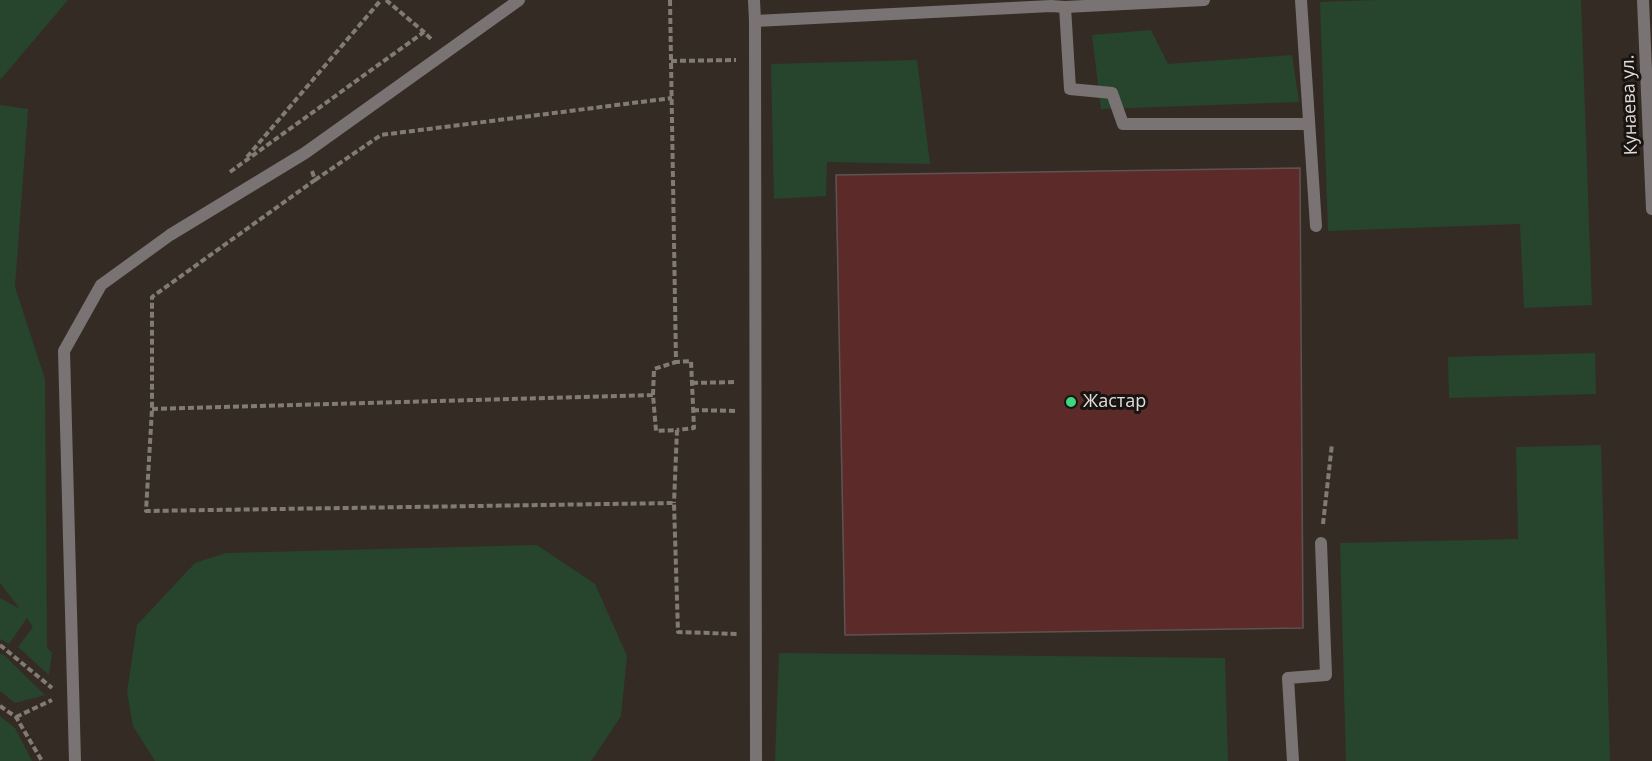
<!DOCTYPE html>
<html>
<head>
<meta charset="utf-8">
<style>
  body { margin:0 }
  canvas { display:block; background:#332b24 }
</style>
</head>
<body>
<canvas width="1652" height="761"></canvas>
<script>
const context = document.querySelector('canvas').getContext('2d');
context.lineJoin = 'round';
function fill(path, color) { context.fillStyle = color; context.fill(path, 'evenodd'); }
function trace(path, color, width, dash) { context.strokeStyle = color; context.lineWidth = width; context.lineCap = dash ? 'butt' : 'round'; context.setLineDash(dash || []); context.stroke(path); }
function drawText(font, color, halo, rows, align = 'center') {
  context.font = font + ' "Open Sans",sans-serif'; context.lineWidth = 6; context.setLineDash([]); context.textBaseline = 'middle'; context.strokeStyle = halo; context.fillStyle = color; for (const [text, x, y, turn = 0] of rows) {
    context.save(); context.translate(x, y); context.rotate((+turn || 0) * Math.PI / 180); context.textAlign = isNaN(turn) ? turn : align; if (halo) context.strokeText(text, 0, 0); context.fillText(text, 0, 0); context.restore();
  }
}
fill(new Path2D(`
  M0,0h68l-68,80z
  M1376,0h205l11,305 -68,3 -4,-84 -192,7 -8,-229z
  M1151,30l17,34 124,-9 7,47 -198,7 -9,-74z
  M917,60l13,104 -103,-2 -1,34 -52,3 -3,-135z
  M0,105l28,4 -13,178 30,92 2,268 5,6 -3,22 -31,-28 15,-20 -6,-9 -18,26 -9,-5v-41l20,11 -20,-26z
  M1595,353l1,41 -147,4 -1,-41z
  M1601,445l9,316h-264l-6,-218 178,-4 -2,-92z
  M537,545l58,39 32,72 -6,60 -30,45h-436l-22,-35 -6,-34 10,-67 58,-62 31,-10z
  M779,653l446,5 3,103h-453z
  M0,654l4,1 41,40 -30,8 -15,-12z
  M0,716l15,12 17,33h-32z`), '#27442d');
const building = new Path2D(`
  M1300,168l3,460 -458,7 -9,-460z`);
fill(building, '#5c2b29');
trace(building, '#5f5352', 1.5);
trace(new Path2D(`
  M386,0l38,32
  M670,0l6,362 15,-1 3,67 -17,2
  M671,61l65,-1
  M247,157l134,-157
  M312,171l3,9 -163,117v112l-6,102 528,-8 4,129 59,2
  M230,172l194,-140 8,8
  M315,180l66,-45 291,-37
  M692,383l44,-1
  M653,395l1,-26 22,-7
  M152,409l501,-14 3,36 21,-1 -3,73
  M693,410l44,1
  M1323,524l9,-80
  M0,645l52,43
  M0,706l16,11 26,44
  M16,717l36,-17`), '#817b74', 4, [6, 3]);
trace(new Path2D(`
  M754,0l1,21
  M1301,0l15,226
  M1065,7l5,82 42,4 11,31h186
  M756,761l-1,-740 296,-15 14,1 139,-7
  M1293,761l-5,-83 38,-3 -5,-132`), '#797374', 12);
trace(new Path2D(`
  M75,761l-11,-410 37,-66 69,-50 135,-82 214,-153`), '#797374', 12);
trace(new Path2D(`
  M1643,0l9,209`), '#797374', 12);
for (const [x, y, r, color] of [
  [1071,402,6,"#3cd77e"]
]) { const dot = new Path2D(); dot.arc(x, y, r, 0, 2 * Math.PI); context.fillStyle = color; context.fill(dot); trace(dot, '#181411', 2); }
drawText('18px', '#e2ddd8', '#181411', [
  ["Кунаева ул.",1630,105,-92]
]);
drawText('18px', '#e2ddd8', '#181411', [
  ["Жастар",1083,402]
], 'left');
</script>
</body>
</html>
